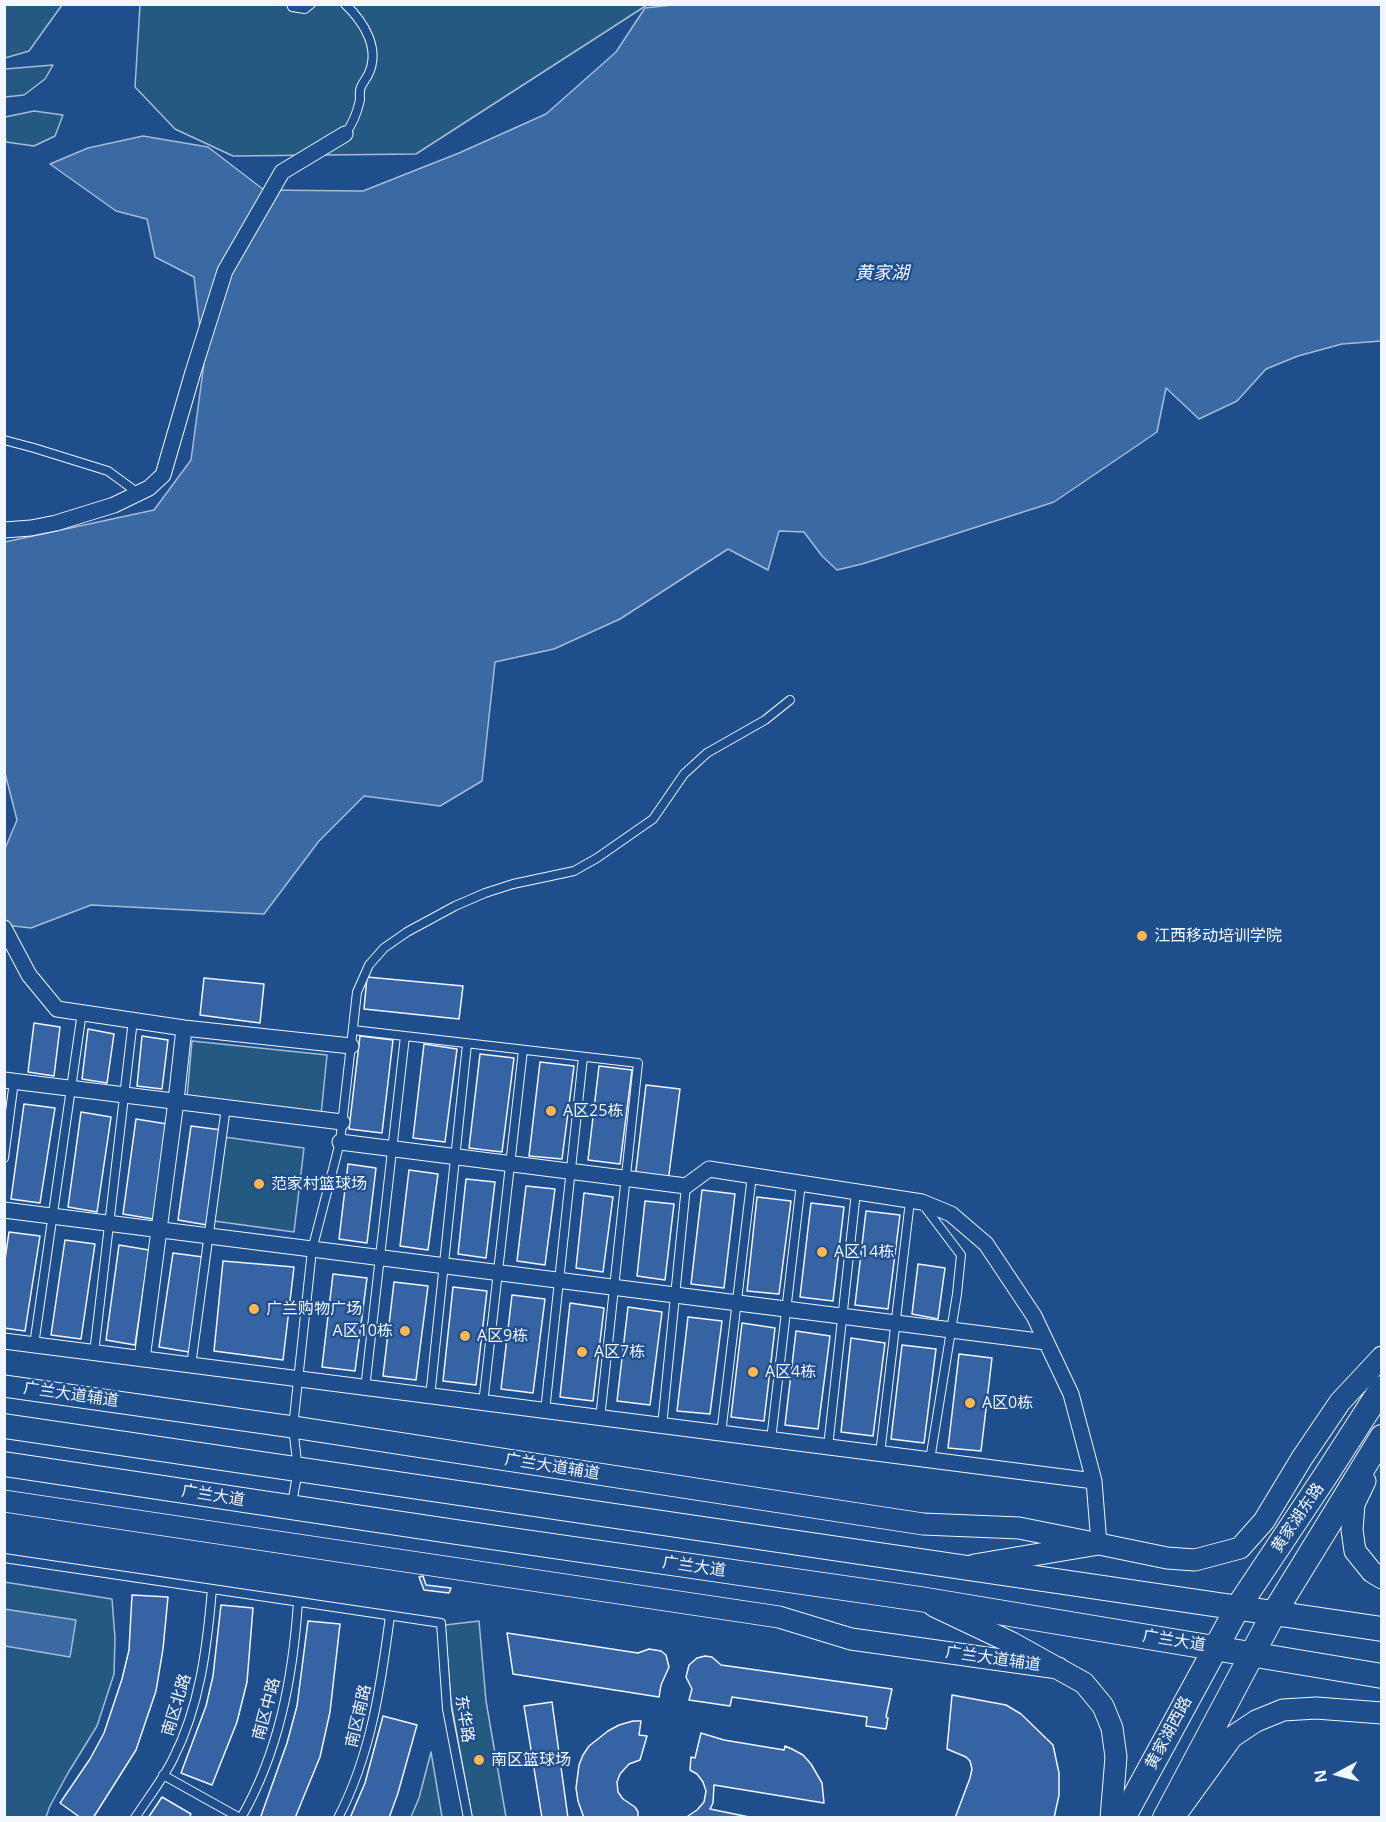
<!DOCTYPE html>
<html>
<head>
<meta charset="utf-8">
<style>
  body { margin:0 }
  #map { position:relative; width:1386px; height:1822px; overflow:hidden; background:#1f4e8c; font-family:"Open Sans",sans-serif }
  canvas { display:block }
  .frame { position:absolute; inset:0; border:6px solid #f2f6ff; pointer-events:none }
  .north { position:absolute; left:1308px; top:1744px; width:60px; height:60px; -webkit-text-stroke:4px #1f4e8c; paint-order:stroke; rotate:263deg; font-size:16px; font-weight:700; line-height:24px; text-align:center; color:#f2f6ff }
  .north::after { content:''; display:block; margin:auto; width:21px; height:27px; background:#f2f6ff; clip-path:polygon(50% 0,100% 100%,50% 72%,0 100%) }
</style>
</head>
<body>
<div id="map">
<canvas width="1386" height="1822"></canvas>
<div class="frame"></div>
<div class="north">N</div>
</div>
<script>
const context = document.querySelector('canvas').getContext('2d');
context.lineJoin = 'round';
function fill(path, color) { context.fillStyle = color; context.fill(path, 'evenodd'); }
function trace(path, color, width, dash) { context.strokeStyle = color; context.lineWidth = width; context.lineCap = dash ? 'butt' : 'round'; context.setLineDash(dash || []); context.stroke(path); }
function drawText(font, color, halo, rows, align = 'center') {
  context.font = font + ' "Open Sans","Noto Sans SC",sans-serif'; context.lineWidth = 4.5; context.setLineDash([]); context.textBaseline = 'middle'; context.strokeStyle = halo; context.fillStyle = color; for (const [text, x, y, turn = 0] of rows) {
    context.save(); context.translate(x, y); context.rotate((+turn || 0) * Math.PI / 180); context.textAlign = isNaN(turn) ? turn : align; if (halo) context.strokeText(text, 0, 0); context.fillText(text, 0, 0); context.restore();
  }
}
const green = new Path2D(`
  M5,4h57v1l-33,46 -24,7z
  M140,5h507l-231,149 -183,2 -58,-27 -40,-42z
  M53,65l-8,14 -21,16 -19,2v-28z
  M34,111l29,4 -8,21 -21,10 -28,-4 -1,-6v-19z
  M192,1041l135,14 -6,60 -134,-18z
  M224,1137l80,11 -10,84 -80,-11z
  M4,1582l108,17 3,39 -1,36 -17,52 -29,47 -18,33 -4,11h-41z
  M479,1621l7,80 20,116h-34l-21,-115 -6,-77z
  M431,1752l11,65h-31l8,-19z`);
fill(green, '#245a82');
trace(green, '#a8bbd7', 1.5);
const water = new Path2D(`
  M672,5h709v336l-39,3 -44,12 -32,13 -29,32 -38,18 -33,-31 -9,44 -103,70 -192,62 -25,6 -15,-14 -18,-24 -25,-1 -11,39 -40,-21 -108,70 -66,30 -59,13 -13,119 -42,25 -76,-10 -45,45 -55,73 -173,-9 -60,23 -26,-3 -1,-74 13,-31 -12,-47v-231l149,-32 37,-50 13,-97 -10,-86 -39,-20 -8,-38 -31,-8 -66,-47 38,-16 55,-12 65,11 56,43 99,1 96,-38 87,-39 70,-62 29,-44z
  M4,1609l72,11 -6,37 -65,-11z`);
fill(water, '#3b69a3');
trace(water, '#a8bbd7', 1.5);
const building = new Path2D(`
  M367,977l96,9 -4,33 -95,-10z
  M204,978l60,6 -4,39 -60,-8z
  M34,1023l26,4 -6,49 -26,-4z
  M88,1029l26,5 -7,49 -25,-4z
  M142,1036l26,4 -6,49 -25,-3z
  M360,1036l33,4 -11,93 -33,-4z
  M424,1044l33,5 -12,93 -32,-4z
  M480,1054l34,4 -12,94 -33,-4z
  M540,1062l34,4 -12,93 -33,-3z
  M599,1066l33,4 -12,94 -32,-4z
  M646,1085l34,4 -12,93 -33,-3z
  M24,1104l31,4 -15,95 -29,-4z
  M81,1112l30,5 -14,95 -29,-5z
  M136,1119l31,5 -14,95 -30,-5z
  M191,1126l31,4 -15,95 -29,-5z
  M348,1164l28,4 -9,75 -28,-4z
  M409,1170l29,4 -10,76 -28,-4z
  M466,1179l29,3 -9,76 -28,-4z
  M526,1186l29,3 -10,76 -28,-4z
  M702,1190l33,4 -11,94 -33,-4z
  M584,1193l29,4 -10,75 -27,-4z
  M757,1197l34,4 -12,93 -32,-3z
  M645,1201l29,3 -9,76 -28,-4z
  M811,1203l33,4 -11,94 -33,-4z
  M866,1211l34,4 -12,94 -33,-4z
  M9,1232l31,4 -15,95 -21,-3v-62z
  M65,1240l30,4 -14,95 -30,-4z
  M119,1245l30,5 -14,95 -29,-5z
  M173,1253l30,4 -14,95 -30,-5z
  M223,1261l71,6 -11,93 -69,-9z
  M918,1264l27,4 -7,51 -26,-5z
  M333,1274l34,4 -12,93 -33,-4z
  M394,1282l34,4 -12,94 -33,-4z
  M453,1287l34,4 -11,94 -33,-4z
  M512,1295l33,4 -12,94 -32,-4z
  M570,1303l34,5 -11,93 -33,-4z
  M628,1307l34,5 -12,93 -33,-4z
  M688,1317l34,4 -12,93 -33,-3z
  M742,1323l33,5 -11,93 -33,-4z
  M796,1331l34,5 -12,93 -33,-4z
  M851,1338l34,5 -12,93 -32,-4z
  M902,1345l34,4 -12,94 -33,-4z
  M959,1354l33,4 -11,93 -33,-3z
  M423,1576l3,9 25,3 -2,5 -25,-3 -5,-13z
  M132,1595l36,2 -5,52 -7,42 -20,59 -43,68h-12l-21,-15 30,-44 14,-26 18,-54 7,-29z
  M221,1605l32,3 -6,74 -10,40 -25,63 -31,-12 25,-67 7,-30z
  M308,1621l32,3 -10,88 -10,45 -25,61h-32l-2,-2 26,-73 10,-37z
  M507,1633l131,20 11,-4 12,2 5,4 3,12 -8,18 -2,12 -146,-23z
  M705,1656l7,1 9,8 171,24 -6,28 2,1 -2,11 -20,-3 1,-9 -135,-20 -2,9 -41,-6 3,-11 -6,-12 3,-12 8,-7z
  M952,1695l54,10 15,9 32,31 6,28v22l-5,23h-99l15,-40 2,-9 -2,-8 -4,-4 -19,-8z
  M552,1702l16,116h-26l-18,-112z
  M383,1716l34,9 -19,68 -9,25h-39l15,-35z
  M633,1721h8l-2,14 8,1 -7,24 -11,4 -9,10 -3,8 1,10 5,7 12,8 3,5v6h-54l-6,-17 -2,-13 3,-23 4,-10 6,-9 19,-15 11,-6z
  M701,1733l23,7 60,10 1,-4 7,3 11,6 8,9 11,19 2,20 -110,-18 -1,18 -3,6 44,9h-69l12,-8 7,-8 2,-11 -3,-9 -6,-8 -7,-4 1,-13 4,1z
  M162,1797l29,17 -2,4h-41z`);
fill(building, '#3563a3');
trace(building, '#f2f6ff', 1.5);
const lane = new Path2D(`
  M291,4l1,3 13,2 6,-5
  M345,134c8,-10 12,-21 15,-34 0,-4 -1,-9 1,-13 2,-5 5,-8 7,-12 13,-26 -4,-53 -23,-71
  M4,440l30,8 74,23 30,22
  M353,1030l285,33 -38,356
  M4,1158l10,-77
  M924,1206l37,49 -4,39 -27,166
  M34,1345l48,-333
  M94,1353l39,-333
  M191,1366l35,-259
  M365,1389l40,-353
  M430,1397l37,-353
  M483,1404l40,-354
  M545,1411l38,-354
  M662,1426l24,-240
  M721,1434l31,-259
  M771,1440l30,-257
  M828,1447l28,-255
  M880,1454l30,-253
  M292,1503l6,-33 -5,-43 19,-177 28,-108 17,-150 12,-27 15,-17 23,-16 48,-26 30,-13 28,-9 61,-13 23,-13 56,-39 31,-45 23,-21 58,-33 25,-20
  M4,1558l437,65 6,86 21,109
  M163,1775l77,43
  M135,1818c13,-20 28,-39 38,-59 27,-53 34,-111 39,-170
  M241,1818c38,-66 52,-141 57,-216
  M338,1818c33,-63 43,-133 52,-202`);
const street = new Path2D(`
  M4,530l27,-2 25,-5 58,-18 35,-17 14,-13 30,-103 32,-101 57,-99 63,-38
  M4,928l25,47 28,34 127,19 167,18
  M4,1080l338,42
  M340,1142l346,44 23,-17 213,33 29,12 35,30 48,72 37,78 23,87 5,63
  M4,1210l1042,132
  M4,1341l1090,140
  M142,1359l34,-258 8,-73`);
const secondary = new Path2D(`
  M4,1386l289,41 630,97 96,4 80,16
  M1365,1481l-11,23 -2,26 3,21 17,21 10,6
  M4,1501l775,116 72,22 207,29
  M974,1565l125,-21 68,14 28,2 45,-12 24,-27 38,-63 38,-56 42,-45
  M934,1606l78,37 72,40 19,23 9,22 4,29 -5,61
  M1174,1817l58,-80 24,-16 27,-11 33,-2 66,5`);
const primary = new Path2D(`
  M4,1426l1378,203
  M4,1464l452,68 464,67 462,77
  M1123,1818l115,-211 88,-132 56,-87
  M1165,1818l109,-205 108,-176`);
trace(lane, '#f2f6ff', 10);
trace(street, '#f2f6ff', 17);
trace(secondary, '#f2f6ff', 23);
trace(primary, '#f2f6ff', 26);
trace(lane, '#1f4e8c', 8);
trace(street, '#1f4e8c', 15);
trace(secondary, '#1f4e8c', 21);
trace(primary, '#1f4e8c', 24);
for (const [x, y, r, color] of [
  [1142,936,6,"#ffb74d"],
  [551,1111,6,"#ffb74d"],
  [259,1184,6,"#ffb74d"],
  [822,1252,6,"#ffb74d"],
  [254,1309,6,"#ffb74d"],
  [405,1331,6,"#ffb74d"],
  [465,1336,6,"#ffb74d"],
  [582,1352,6,"#ffb74d"],
  [753,1372,6,"#ffb74d"],
  [970,1403,6,"#ffb74d"],
  [479,1760,6,"#ffb74d"]
]) { const dot = new Path2D(); dot.arc(x, y, r, 0, 2 * Math.PI); context.fillStyle = color; context.fill(dot); trace(dot, '#1f4e8c', 2); }
drawText('16px', '#f2f6ff', '#1f4e8c', [
  ["江西移动培训学院",1154,936],
  ["A区25栋",563,1111],
  ["范家村篮球场",271,1184],
  ["A区14栋",834,1252],
  ["广兰购物广场",266,1309],
  ["A区10栋",393,1331,"right"],
  ["A区9栋",477,1336],
  ["A区7栋",594,1352],
  ["A区4栋",765,1372],
  ["A区0栋",982,1403],
  ["南区篮球场",491,1760]
], 'left');
drawText('16px', '#f2f6ff', '#1f4e8c', [
  ["广兰大道辅道",71,1395,8],
  ["广兰大道辅道",552,1467,9],
  ["广兰大道",213,1496,9],
  ["黄家湖东路",1298,1518,-56],
  ["广兰大道",694,1567,8],
  ["广兰大道",1174,1641,9],
  ["广兰大道辅道",993,1659,8],
  ["南区北路",177,1705,-73],
  ["南区中路",267,1709,-75],
  ["南区南路",359,1716,-77],
  ["东华路",464,1719,81],
  ["黄家湖西路",1169,1733,-62]
]);
drawText('italic 18px', '#f2f6ff', '#1f4e8c', [
  ["黄家湖",882,274]
]);
</script>
</body>
</html>
